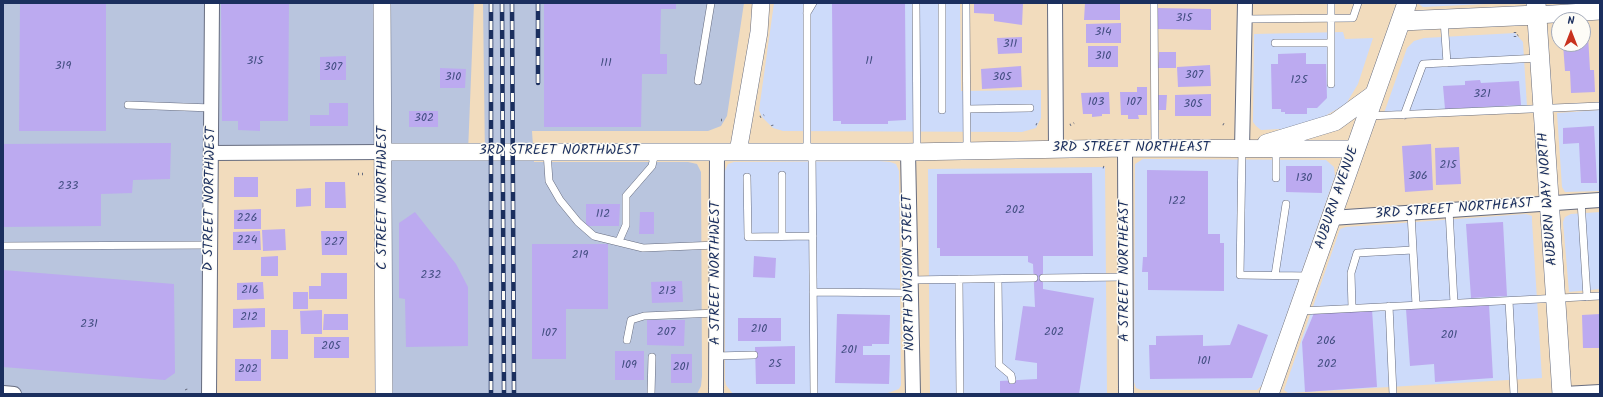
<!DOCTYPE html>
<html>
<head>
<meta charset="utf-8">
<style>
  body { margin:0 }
  #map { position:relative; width:1603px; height:397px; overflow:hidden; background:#f2dcbd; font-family:Kalam,sans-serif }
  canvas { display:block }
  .frame { position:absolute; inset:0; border:4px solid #1b2f5e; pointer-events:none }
  .north { position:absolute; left:1551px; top:12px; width:40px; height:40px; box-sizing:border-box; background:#fdfcf7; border:1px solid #a3aaba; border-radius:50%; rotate:0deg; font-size:11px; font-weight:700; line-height:16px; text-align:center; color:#1b2f5e }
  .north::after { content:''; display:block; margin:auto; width:14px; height:18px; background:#c8321e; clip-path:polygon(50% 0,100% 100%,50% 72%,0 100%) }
</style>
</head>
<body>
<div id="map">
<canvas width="1603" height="397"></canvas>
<div class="frame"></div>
<div class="north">N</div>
</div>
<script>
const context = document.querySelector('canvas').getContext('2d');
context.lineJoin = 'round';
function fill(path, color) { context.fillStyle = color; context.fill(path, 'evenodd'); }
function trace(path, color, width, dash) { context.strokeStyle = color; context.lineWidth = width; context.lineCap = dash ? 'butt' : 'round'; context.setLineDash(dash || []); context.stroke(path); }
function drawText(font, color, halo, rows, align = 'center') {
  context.font = font + ' Kalam,sans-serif'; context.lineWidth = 3; context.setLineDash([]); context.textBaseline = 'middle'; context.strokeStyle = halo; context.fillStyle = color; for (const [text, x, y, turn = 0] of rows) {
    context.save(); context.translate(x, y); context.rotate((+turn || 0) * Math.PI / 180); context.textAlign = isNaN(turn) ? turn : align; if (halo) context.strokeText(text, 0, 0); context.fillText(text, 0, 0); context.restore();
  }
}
fill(new Path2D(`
  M774,3h186l1,88 80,-1v28l-5,10 -14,4 -239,-1 -10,-3 -11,-11 -3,-7z
  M1417,3h90l-84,4z
  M1343,32l2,7 28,-1 -15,46 -12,20 -21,12 -26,12 -38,2 -5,-4 -3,-4 1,-88z
  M1515,33l8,9 4,65 -143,6 23,-65 7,-7 10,-3z
  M1600,110v81l-35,1 -3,-5 -5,-74z
  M1143,159l183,1 8,7 1,9 -73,209 -5,5h-116l-5,-2 -2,-6 1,-214v-4z
  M879,161l11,1 6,2 3,7 2,214 -2,4 -14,5h-152l-7,-9 -1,-5 -1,-207 4,-9 6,-2z
  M1105,167l2,227h-177l-2,-225z
  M1600,212v77l-31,3 -6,-70 2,-5 6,-3z
  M1526,214l6,2v5l10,157 -254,15 -4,-3 56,-161 6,-2z`), '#cddbfa');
fill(new Path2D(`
  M3,3h471l-6,149 -256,1 -3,241 -206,-1z
  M483,3h261l-17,113 -6,10 -13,5h-176l2,31h154l9,2 4,8 1,204 -1,10 -4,8h-312l-1,-234h101z`), '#b9c5de');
fill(new Path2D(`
  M20,3h86v128h-87z
  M221,3h68l-1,118h-28v10l-22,-1v-9h-16z
  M544,3h132v6h-15l-1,45h7v20h-25l-1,53h-97z
  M832,3h73l1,117 -18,1v3h-47v-3h-8z
  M974,3h49l-1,22 -28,-4v-7l-20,-1z
  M1085,3h35v17h-36z
  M1157,8l54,1v21l-54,-1z
  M1121,23v20h-35v-19z
  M1583,35h5l2,35h4l1,22 -24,1 -1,-22h-5l-2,-27h20z
  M1022,37v16l-24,1 -1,-16z
  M1088,46h30v21h-30z
  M1159,52h17v16h-18z
  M1306,53v11h20l1,34 -10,10h-10v6h-22v-2h-4v-3h-9l-1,-45h7v-10z
  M346,56v24h-26v-23z
  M1210,65l1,21 -33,1 -1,-20z
  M1021,66l1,21 -40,2 -1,-20z
  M440,68l26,1 -1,19h-25z
  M1480,80l1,3 38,-2 2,24 -76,4 -2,-23 22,-1v-4z
  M1137,87h10v28h-9l1,4h-11v-4h-7l-1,-23h17z
  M1109,92l1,22h-8v2l-10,1v-3h-9l-2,-21z
  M1211,94v22h-36v-21z
  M1157,95h10l-1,15h-10z
  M329,103h19v23h-38v-11h19z
  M409,111h29v16h-29z
  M1594,126l3,57h-16l-2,-40 -16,1v-16z
  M171,143l-1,36 -37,1 -1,13 -31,1v32l-98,1v-83z
  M1431,144l2,46 -28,2 -3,-46z
  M1459,147l2,37 -25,1 -1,-37z
  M1286,166h36v27l-36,-1z
  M1147,170l61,1v63h12v9h4v48l-76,-1v-18h-6l1,-15h4z
  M1092,173l1,83h-50v33l51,9 -15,96h-79v-13l37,-2v-16l-22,-3 8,-54 12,1 -2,-43 -5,-2v-6h-88v-8h-3v-74z
  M234,177h24v20h-24z
  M325,182h20l1,26h-21z
  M311,188v18l-15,1v-18z
  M586,204h34l-1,22h-33z
  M261,209v20h-27v-19z
  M415,212l41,52 12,23v59l-62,1 -1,-48 -6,-1v-75z
  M640,212h14v22h-15z
  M1503,222l4,74 -36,2 -5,-74z
  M285,229l1,21 -23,1 -1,-21z
  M260,231l1,19h-28v-18z
  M321,231h26v24h-25z
  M532,244h76v65h-42v50h-34z
  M278,256v20h-17v-19z
  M754,256l22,2 -1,20 -22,-1z
  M3,270l171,14 1,89 -10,7 -162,-13z
  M321,273h26v26h-38v-13h12z
  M682,281l1,21 -31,1 -1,-21z
  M263,282l1,17 -27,1v-17z
  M293,292h15v17h-15z
  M1489,304l4,74 -58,4 -1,-18 -24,2 -4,-57z
  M265,308v19l-32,1v-19z
  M1372,309l5,78 -72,5 -3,-50 12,-29z
  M322,310v24h-21l-1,-23z
  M324,314h24v16h-25z
  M837,314l53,1 -1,29h-17v2h-9v9h27l-1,29 -54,-1z
  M1600,314v34h-17l-1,-33z
  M738,318h43v23h-43z
  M647,320h38l-1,26 -37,-1z
  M1238,324l30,11 -16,43 -102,1 -1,-34h7v-9l47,-1v11l27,-1z
  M271,330h17v29h-17z
  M314,337h35v21h-35z
  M795,346v38h-39l-1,-37z
  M615,351h29v29h-29z
  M671,354h21v29h-21z
  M235,359h26v22h-26z`), '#bcaaf0');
const service = new Path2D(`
  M807,3v149
  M916,3l1,148
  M942,3v107
  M966,3l1,148
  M1154,3l1,145
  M1331,3v81
  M807,13l6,-10
  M1245,19l108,-1 5,-15
  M1444,20l3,43
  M1275,43h56
  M698,81l13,-78
  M128,105l84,3
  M967,109l63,-1
  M1404,115l19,-51 116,-6
  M1368,116l232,-10
  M1242,149l-2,126 69,1
  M1276,149v29
  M547,152l2,29 11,19 18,22 16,14 49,12 74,-3
  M812,152l2,242
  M782,175v61
  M747,177l1,60 65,-1
  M1581,201l6,96
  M1449,210l5,93
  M1411,213l5,92
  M619,241l7,-16v-29l26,-30 3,-14
  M3,246l207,-1
  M1275,275l11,-71
  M1043,278l83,-1
  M959,279l1,115
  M998,279l1,86 12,10 1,5
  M910,280l124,-2
  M813,292l98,1
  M1509,301l5,93
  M1389,306l4,88
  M1352,308l-1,-35 6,-20 56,-3
  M1301,311l299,-15
  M627,340l4,-20 13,-4 73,-3
  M716,356l38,-1
  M651,394l1,-37`);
const minor = new Path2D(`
  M1055,3l1,146
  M1125,148l1,246
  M1242,149l3,-146
  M908,152l5,242
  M211,153l173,-1
  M1331,218l269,-18
  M3,393l11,1
  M209,394l3,-391
  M716,394l1,-242
  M1564,394l36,-2`);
const tertiary = new Path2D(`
  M382,3l2,391
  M1537,15l63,-4
  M1266,143l69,-21 40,-29
  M384,152h524l217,-4 229,1
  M738,152l21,-120 2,-29`);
const secondary = new Path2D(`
  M1536,3l26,391
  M1401,21l136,-6
  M1269,394l138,-391`);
trace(service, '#666c7f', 8);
trace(minor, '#666c7f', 16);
trace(tertiary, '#666c7f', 18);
trace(secondary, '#666c7f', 20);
trace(new Path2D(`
  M1515,32v5l3,-2
  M760,117l4,-2
  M721,120h2
  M1036,124l2,1
  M1223,124l3,2
  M772,125l1,3
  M1070,125l4,-2
  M1103,167l3,1
  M358,174h5
  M186,389l1,2`), '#666c7f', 2.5, [1, 3]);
trace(service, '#fff', 7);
trace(minor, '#fff', 14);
trace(tertiary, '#fff', 17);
trace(secondary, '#fff', 19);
const rail = new Path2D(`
  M491,3v391
  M502,3l2,391
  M512,3l2,391
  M538,83v-80`);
trace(rail, '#1b2f5e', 4.5);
trace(rail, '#fdfcf7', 3, [9]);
drawText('12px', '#434e82', null, [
  ["315",1184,19],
  ["314",1103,33],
  ["311",1010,45],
  ["310",1103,57],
  ["315",255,62],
  ["11",869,62],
  ["111",606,64],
  ["319",63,67],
  ["307",333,68],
  ["307",1194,76],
  ["310",453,78],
  ["305",1002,78],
  ["125",1299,81],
  ["321",1482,95],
  ["103",1096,103],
  ["107",1134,103],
  ["305",1193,105],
  ["302",424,119],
  ["215",1448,166],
  ["306",1418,177],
  ["130",1304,179],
  ["233",68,187],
  ["122",1177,202],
  ["202",1015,211],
  ["112",603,215],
  ["226",247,219],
  ["224",247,241],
  ["227",334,243],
  ["219",580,256],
  ["232",431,276],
  ["216",250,291],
  ["213",667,292],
  ["212",249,318],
  ["231",89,325],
  ["210",759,330],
  ["207",666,333],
  ["202",1054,333],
  ["107",549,334],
  ["201",1449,336],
  ["206",1326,342],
  ["205",331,347],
  ["201",849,351],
  ["101",1204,362],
  ["25",775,365],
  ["202",1327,365],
  ["109",629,366],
  ["201",681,368],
  ["202",248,370]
]);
drawText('14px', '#1b2f5e', '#fdfcf7', [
  ["3RD STREET NORTHEAST",1131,149],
  ["3RD STREET NORTHWEST",559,152],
  ["C STREET NORTHWEST",384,198,-90],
  ["AUBURN AVENUE",1338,198,-71],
  ["D STREET NORTHWEST",211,199,-89],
  ["AUBURN WAY NORTH",1549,199,-94],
  ["3RD STREET NORTHEAST",1454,210,-4],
  ["A STREET NORTHEAST",1126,271,-90],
  ["A STREET NORTHWEST",717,273,-90],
  ["NORTH DIVISION STREET",910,273,-91]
]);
</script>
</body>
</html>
